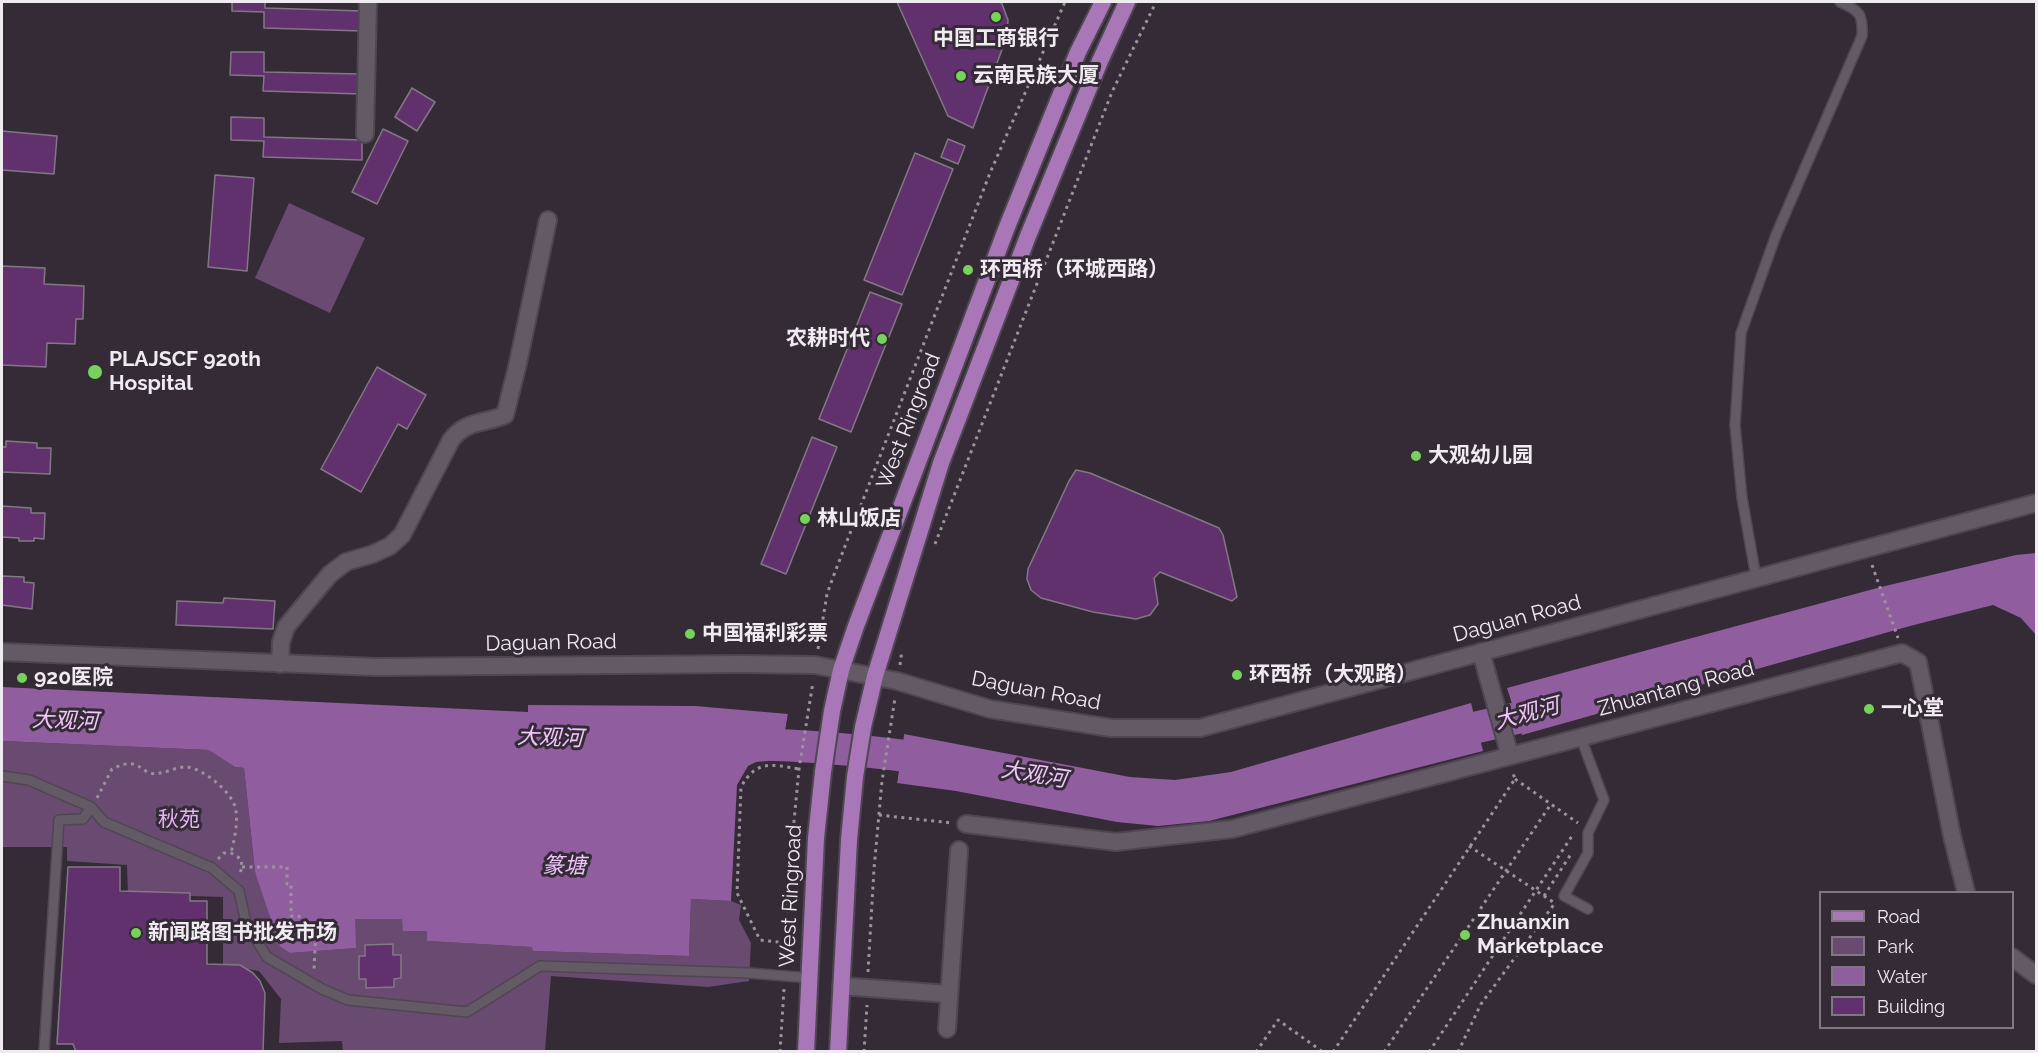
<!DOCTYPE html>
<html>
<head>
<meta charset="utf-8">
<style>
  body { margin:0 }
  #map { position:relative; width:2038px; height:1053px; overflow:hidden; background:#342b36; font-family:Raleway,sans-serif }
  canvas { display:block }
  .frame { position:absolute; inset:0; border:3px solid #f0eaf1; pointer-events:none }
  .legend { position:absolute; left:1819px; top:891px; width:195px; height:138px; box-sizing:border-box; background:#342b36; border:2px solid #7f7781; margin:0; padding:8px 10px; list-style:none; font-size:18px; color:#f0eaf1 }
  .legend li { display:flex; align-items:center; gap:12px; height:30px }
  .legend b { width:30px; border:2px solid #7f7781 }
</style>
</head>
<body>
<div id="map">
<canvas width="2038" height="1053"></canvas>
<div class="frame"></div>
<ul class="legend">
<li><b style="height:8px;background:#a976b7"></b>Road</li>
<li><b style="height:16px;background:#694a71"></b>Park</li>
<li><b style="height:16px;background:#905e9e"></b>Water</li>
<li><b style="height:16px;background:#61316d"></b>Building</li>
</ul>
</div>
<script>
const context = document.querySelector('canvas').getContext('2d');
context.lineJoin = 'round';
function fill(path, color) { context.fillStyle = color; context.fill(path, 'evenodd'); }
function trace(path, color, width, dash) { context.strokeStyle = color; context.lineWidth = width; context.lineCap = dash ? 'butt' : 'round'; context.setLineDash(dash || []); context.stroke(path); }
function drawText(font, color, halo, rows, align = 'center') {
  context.font = font + ' Raleway,"Noto Sans SC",sans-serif'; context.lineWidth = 6; context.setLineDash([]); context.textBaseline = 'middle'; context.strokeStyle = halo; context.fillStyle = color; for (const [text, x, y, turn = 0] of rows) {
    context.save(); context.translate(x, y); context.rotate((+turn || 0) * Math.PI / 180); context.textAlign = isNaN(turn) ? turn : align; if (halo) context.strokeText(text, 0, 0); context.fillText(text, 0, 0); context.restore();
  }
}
fill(new Path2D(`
  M289,203l76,35 -35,75 -75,-35z
  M2,741l208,9 25,17 9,1 11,104 35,81 65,-5v-29h48v12h24l1,10 105,6v4l156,5 2,-57 40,2 10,4 -2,15 12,23 -2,38 -41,6 -157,-11 -6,75 -202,1 -1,-11 -63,2 2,-44 -22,-28 -36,-6v-68l-95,-3 -1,-29 -60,-4v-14h-65z`), '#694a71');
fill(new Path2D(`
  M2036,553v82l-15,-17 -28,-13 -83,21 -388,109 -15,-47 374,-101 135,-32z
  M2,687l526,25v-7l167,1 93,8 -8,46 -24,2 -8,4 -11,19 -6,116 -40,-2 -2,57 -156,-5 -1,-4 -105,-6v-10h-24l-1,-12h-47l1,29 -66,5 -10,-7 -25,-74 -11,-104 -9,-1 -26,-17 -207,-9z
  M1471,703l12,48 -274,70 -51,5 -41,-4 -161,-31 -59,-8 7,-49 226,43 45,3 56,-8z`), '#905e9e');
fill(new Path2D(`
  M788,714l3,1 -8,46 -3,2z
  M901,734h3l-7,49h-3z`), '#342b36');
trace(new Path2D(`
  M1435,737l82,-19 41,-12
  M740,744c68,1 135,7 202,17`), '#905e9e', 32);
const building = new Path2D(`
  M232,2h33v6l98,3 -1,20 -98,-3v-16l-32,-1z
  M897,2h103l2,2 6,16 -1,16 -34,92 -25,-12z
  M231,52h33v20l98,2 -1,20 -98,-3 1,-15 -34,-1z
  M412,88l23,14 -18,29 -22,-14z
  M231,117l33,1v19l98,3v20l-99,-3 1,-16 -33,-1z
  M383,129l25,12 -31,63 -25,-12z
  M2,131l55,5 -3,38 -52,-4z
  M948,139l17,7 -7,18 -17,-7z
  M915,153l38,16 -51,126 -38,-15z
  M215,175l39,3 -7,93 -39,-4z
  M2,266l43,2 -1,16 40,2 -1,33h-7l-1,25 -28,-1 -1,24 -44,-2z
  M870,292l32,12 -51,128 -32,-13z
  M377,367l49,28 -19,34 -9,-5 -37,68 -40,-23z
  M812,437l25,10 -51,127 -25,-10z
  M6,441l31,2v5h14l-1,26 -48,-2v-25h4z
  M1076,470l14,3 129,55 4,7 14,62 -5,4 -72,-29 -6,6 4,26 -8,11 -14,4 -43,-7 -52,-14 -10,-8 -4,-11 1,-10 41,-88z
  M2,506l29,2v5h14l-1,26 -10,-1v3h-15v-3l-17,-1z
  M2,576l22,1v5l10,1 -2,26 -30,-4z
  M224,598l51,3 -2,28 -97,-4 1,-24 46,2z
  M68,867h52v24l70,2v8h17v63l33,1 13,8 7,8 5,12 -2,59h-187l-3,-8h-16z
  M393,944v11h8v23l-7,1v8l-28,1v-9h-7v-23h6v-11z`);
fill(building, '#61316d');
trace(building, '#827884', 1.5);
const service = new Path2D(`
  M1756,577l-14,-79 -7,-73 6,-92 35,-98 86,-199c1,-22 -2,-25 -22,-34
  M1581,738l23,62 -16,33v20l-24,43 24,13
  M2,776l27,4 62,27 13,15 108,46 27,23 7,32 21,34 55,32 26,11 119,12 73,-46 209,7 61,5
  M44,1052l15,-232 24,-1 8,-12`);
const minor = new Path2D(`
  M365,134l3,-132
  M1481,652l29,104
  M280,664l1,-22 5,-15 44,-53 16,-12 27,-8 17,-8 12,-11 49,-95c15,-20 33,-16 54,-25l13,-52 30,-143
  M966,824l150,18 116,-13 670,-176 16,9 34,174 14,56
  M2012,957l24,18
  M841,986l108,8
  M947,1029l12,-179`);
const secondary = new Path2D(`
  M2,652l374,15 366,-3 73,1 82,16 93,28 121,19h89l836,-225`);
const primary = new Path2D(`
  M806,1052l10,-214 7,-66 9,-61 9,-41 15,-44 151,-399 71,-175 25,-50
  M838,1052l11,-212 6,-63 8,-50 12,-51 66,-213 87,-227 72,-175 27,-59`);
trace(service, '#4e4751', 12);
trace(minor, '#4e4751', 20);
trace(secondary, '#4e4751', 20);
trace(primary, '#4e4751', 20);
trace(new Path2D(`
  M935,544l177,-452 44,-90
  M1872,565l26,73
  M818,649l9,-55 8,-22 155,-399 75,-171
  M900,665l2,-15
  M1515,779l63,44
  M97,798l15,-29c9,-4 17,-8 26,-3 4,2 8,6 12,7 13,3 25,-7 37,-6 17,2 47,26 49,44 2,13 -2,30 -5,42
  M879,815l73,8
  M1469,846l84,56
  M218,859l6,-6h7l10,6 1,8 -3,9
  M242,867h45v17h4v32h8v13h17l-2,41
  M1544,896l27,-42
  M786,943l-26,-3 -23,-47 4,-106c15,-27 30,-23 58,-18
  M785,965l5,-102 9,-94 14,-87
  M868,972l6,-103 8,-88 13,-83
  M780,1052l4,-63
  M864,1052l3,-47
  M1256,1052l22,-32 45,32
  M1333,1052l182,-273 -2,-6
  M1384,1052l167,-248
  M1429,1052l145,-219
  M1458,1052l23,-48 74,-101`), '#9a939c', 3, [3, 4.5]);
trace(service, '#635a66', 9);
trace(minor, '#635a66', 16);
trace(secondary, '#635a66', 16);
trace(primary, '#a976b7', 16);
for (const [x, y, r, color] of [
  [996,17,6,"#76d25a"],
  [961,76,6,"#76d25a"],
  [968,270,6,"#76d25a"],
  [882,339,6,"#76d25a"],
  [95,372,8,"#76d25a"],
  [1416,456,6,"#76d25a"],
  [805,519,6,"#76d25a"],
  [690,634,6,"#76d25a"],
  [1237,675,6,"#76d25a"],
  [22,678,6,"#76d25a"],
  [1869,709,6,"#76d25a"],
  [136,933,6,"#76d25a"],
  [1465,935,6,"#76d25a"]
]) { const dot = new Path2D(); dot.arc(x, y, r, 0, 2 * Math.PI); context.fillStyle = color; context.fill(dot); trace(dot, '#342b36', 2); }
drawText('bold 21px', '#f0eaf1', '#342b36', [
  ["中国工商银行",996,39,"center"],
  ["云南民族大厦",973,76],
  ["环西桥（环城西路）",980,270],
  ["农耕时代",870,339,"right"],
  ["PLAJSCF 920th",109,360],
  ["Hospital",109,384],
  ["大观幼儿园",1428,456],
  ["林山饭店",817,519],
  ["中国福利彩票",702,634],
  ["环西桥（大观路）",1249,675],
  ["920医院",34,678],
  ["一心堂",1881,709],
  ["Zhuanxin",1477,923],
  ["Marketplace",1477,947],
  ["新闻路图书批发市场",148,933]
], 'left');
drawText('21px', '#f0eaf1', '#342b36', [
  ["West Ringroad",909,421,-69],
  ["Daguan Road",1517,619,-15],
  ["Daguan Road",551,643,-1],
  ["Zhuantang Road",1676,689,-15],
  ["Daguan Road",1036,691,11],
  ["West Ringroad",791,896,-87]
]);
drawText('21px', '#e8b1f7', '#342b36', [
  ["秋苑",179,820]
]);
drawText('italic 22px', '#efc5fa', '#342b36', [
  ["大观河",1527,714,-15],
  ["大观河",65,721,2],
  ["大观河",550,738,2],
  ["大观河",1034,775,9],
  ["篆塘",564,866]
]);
</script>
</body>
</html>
